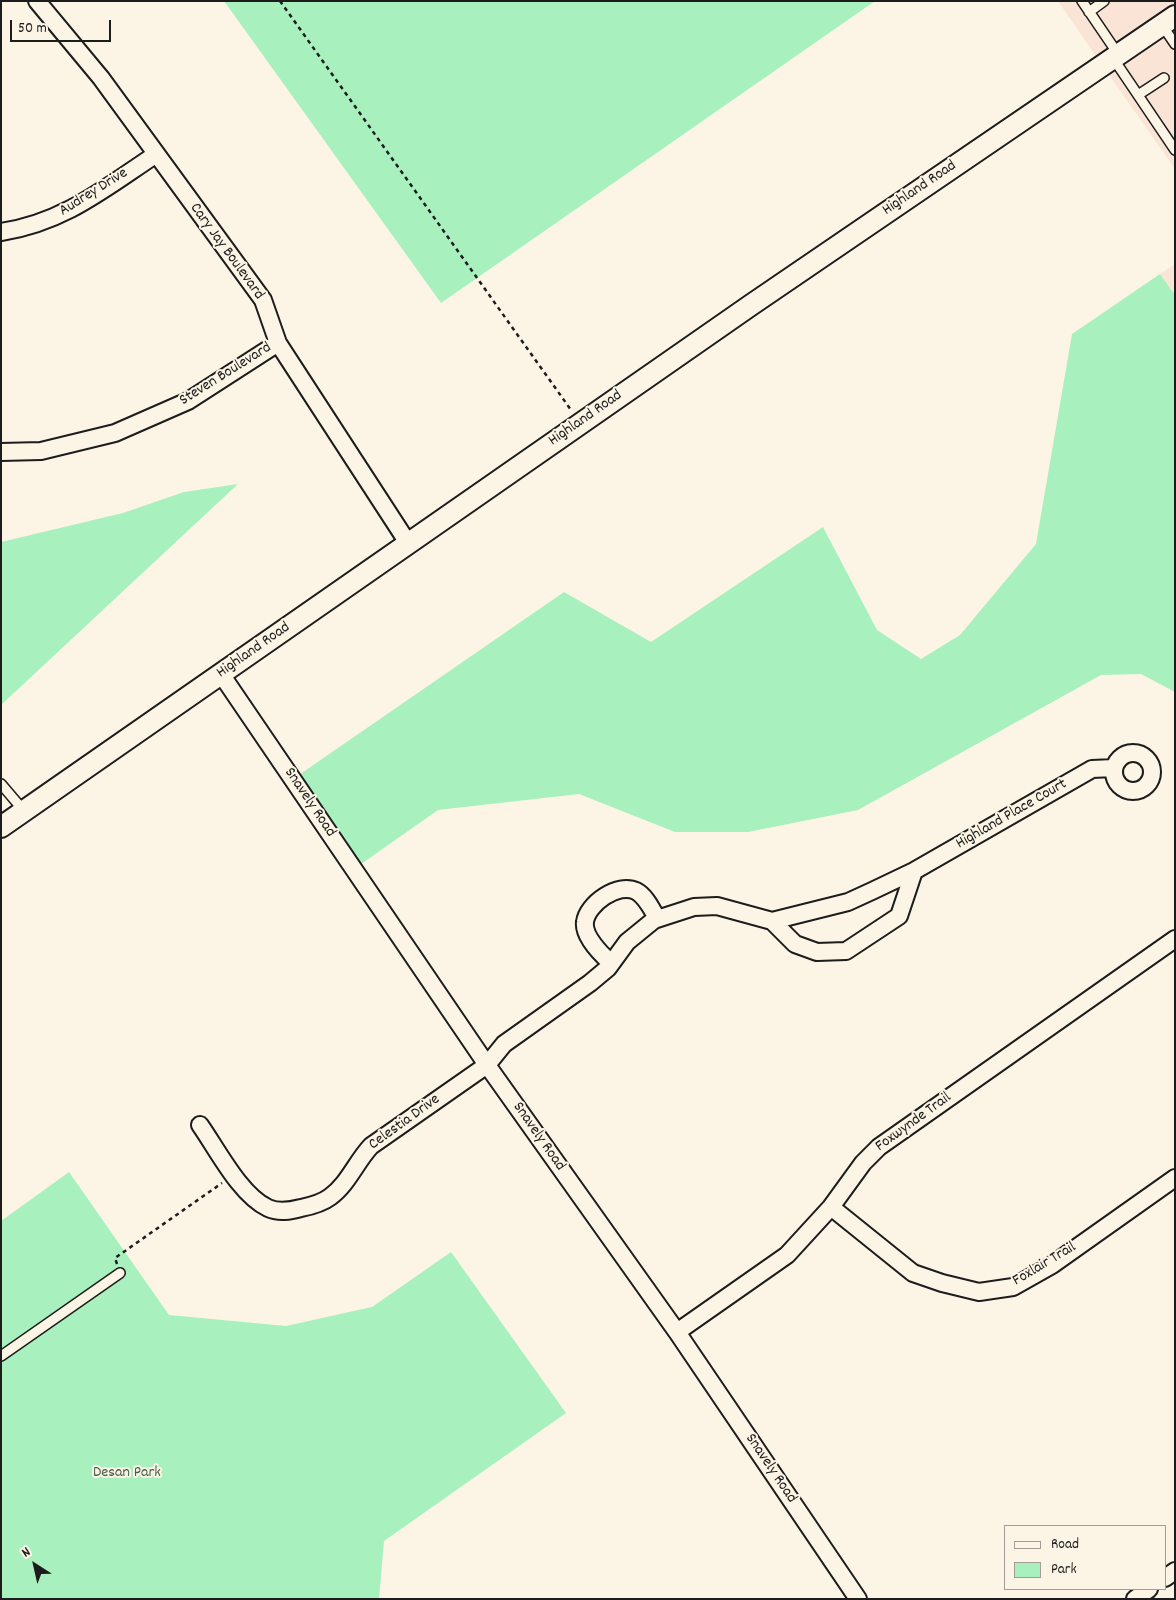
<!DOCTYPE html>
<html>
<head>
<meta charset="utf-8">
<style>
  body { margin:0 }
  #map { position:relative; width:1176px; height:1600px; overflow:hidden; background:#fcf5e5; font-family:Dekko,sans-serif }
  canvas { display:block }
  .frame { position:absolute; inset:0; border:2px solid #1c1c1c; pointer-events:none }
  .legend { position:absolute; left:1004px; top:1525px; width:162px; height:65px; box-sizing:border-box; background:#fcf5e5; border:1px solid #a29e95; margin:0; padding:6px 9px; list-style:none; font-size:15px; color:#1c1c1c }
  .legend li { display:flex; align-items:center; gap:10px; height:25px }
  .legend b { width:25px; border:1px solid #a29e95 }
  .north { position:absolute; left:10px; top:1540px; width:50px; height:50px; -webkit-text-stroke:4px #fcf5e5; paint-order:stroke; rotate:325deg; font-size:14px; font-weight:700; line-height:20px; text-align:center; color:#1c1c1c }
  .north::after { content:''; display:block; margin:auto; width:18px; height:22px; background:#1c1c1c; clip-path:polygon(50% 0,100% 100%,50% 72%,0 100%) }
  .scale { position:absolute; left:10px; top:20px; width:101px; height:22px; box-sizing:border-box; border:2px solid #1c1c1c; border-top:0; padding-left:6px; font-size:15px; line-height:18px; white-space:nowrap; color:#1c1c1c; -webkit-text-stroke:4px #fcf5e5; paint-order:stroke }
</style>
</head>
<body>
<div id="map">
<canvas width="1176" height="1600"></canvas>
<div class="frame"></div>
<ul class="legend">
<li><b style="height:6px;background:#fcf5e5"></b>Road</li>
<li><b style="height:14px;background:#a8f0be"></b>Park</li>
</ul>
<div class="north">N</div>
<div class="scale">50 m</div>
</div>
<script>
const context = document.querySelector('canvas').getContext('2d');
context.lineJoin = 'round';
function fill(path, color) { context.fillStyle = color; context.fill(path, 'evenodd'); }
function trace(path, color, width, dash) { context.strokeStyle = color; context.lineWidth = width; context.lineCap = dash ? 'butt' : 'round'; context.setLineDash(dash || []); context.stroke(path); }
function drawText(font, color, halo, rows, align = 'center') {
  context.font = font + ' Dekko,sans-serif'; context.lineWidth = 4; context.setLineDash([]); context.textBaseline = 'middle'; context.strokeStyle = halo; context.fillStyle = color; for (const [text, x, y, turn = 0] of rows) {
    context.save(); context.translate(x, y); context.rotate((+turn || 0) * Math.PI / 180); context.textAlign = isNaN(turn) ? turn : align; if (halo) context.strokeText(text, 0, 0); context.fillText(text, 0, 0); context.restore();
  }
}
fill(new Path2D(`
  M1058,1h117v168l-73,-104z
  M1175,264v31l-15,-21z`), '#fae4d6');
fill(new Path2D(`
  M224,1h651l-434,302z
  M1160,274l15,21v397l-34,-18 -40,1 -243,135 -110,22h-73l-96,-38 -141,16 -84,59 -61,-90 271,-187 87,50 172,-115 54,103 44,29 39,-24 76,-91 36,-210z
  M238,484l-237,221v-163l122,-29 61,-21z
  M69,1172l100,143 117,11 86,-19 79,-55 115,161 -182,128 -5,58h-378v-378z`), '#a8f0be');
const service = new Path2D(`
  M1082,1l36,53
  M1089,12l15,-11
  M1162,25l13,19
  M1113,58l62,92
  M1138,95l26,-17
  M1,784l23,27
  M1,1356l119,-83`);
const minor = new Path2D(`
  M37,1l64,77 162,222 15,43 130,200
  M1,232c62,-9 104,-44 154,-77
  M1,452l40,-1 74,-18 73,-32 90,-58
  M221,674l266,391 190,267 181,267
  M1114 772a19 19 0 1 1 38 0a19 19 0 1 1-38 0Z
  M914,871l-15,45 -53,35 -29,1 -22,-8 -23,-23 76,-19 24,-11 42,-20 178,-102 22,-1
  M611,963c-10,-9 -28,-27 -26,-41 2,-18 33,-40 51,-31 10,5 16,19 21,27
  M200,1125c17,24 40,70 68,83 11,5 22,3 33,0 10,-2 21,-5 29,-11 18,-13 26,-35 41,-51l116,-81 17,-21 86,-61 18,-15 19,-26 27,-22 40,-13 23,-1 55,15
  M831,1207l82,66 29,10 37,9 34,-5 39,-22 123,-87
  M677,1332l110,-77 44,-48 32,-44 16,-16 296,-208
  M1165,1578l10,-7
  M1135,1599l14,-10`);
const tertiary = new Path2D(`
  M1,827l750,-522 424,-289`);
trace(service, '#1c1c1c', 12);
trace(minor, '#1c1c1c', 20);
trace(tertiary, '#1c1c1c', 24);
trace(new Path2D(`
  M280,1l291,409
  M117,1264l-2,-6 107,-75`), '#1c1c1c', 2.5, [4, 4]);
trace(service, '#fcf5e5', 9);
trace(minor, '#fcf5e5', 16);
trace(tertiary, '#fcf5e5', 20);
drawText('16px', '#1c1c1c', '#fcf5e5', [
  ["Highland Road",920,189,-34],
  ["Audrey Drive",94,193,-32],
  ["Cary Jay Boulevard",226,252,54],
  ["Steven Boulevard",226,375,-32],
  ["Highland Road",586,419,-35],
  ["Highland Road",254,651,-35],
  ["Snavely Road",309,803,56],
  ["Highland Place Court",1012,815,-30],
  ["Celestia Drive",405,1123,-36],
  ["Foxwynde Trail",914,1123,-36],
  ["Snavely Road",538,1137,55],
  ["Foxlair Trail",1045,1265,-31],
  ["Snavely Road",770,1469,56]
]);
drawText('16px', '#465c4d', '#fcf5e5', [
  ["Desan Park",127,1474]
]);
</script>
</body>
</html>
